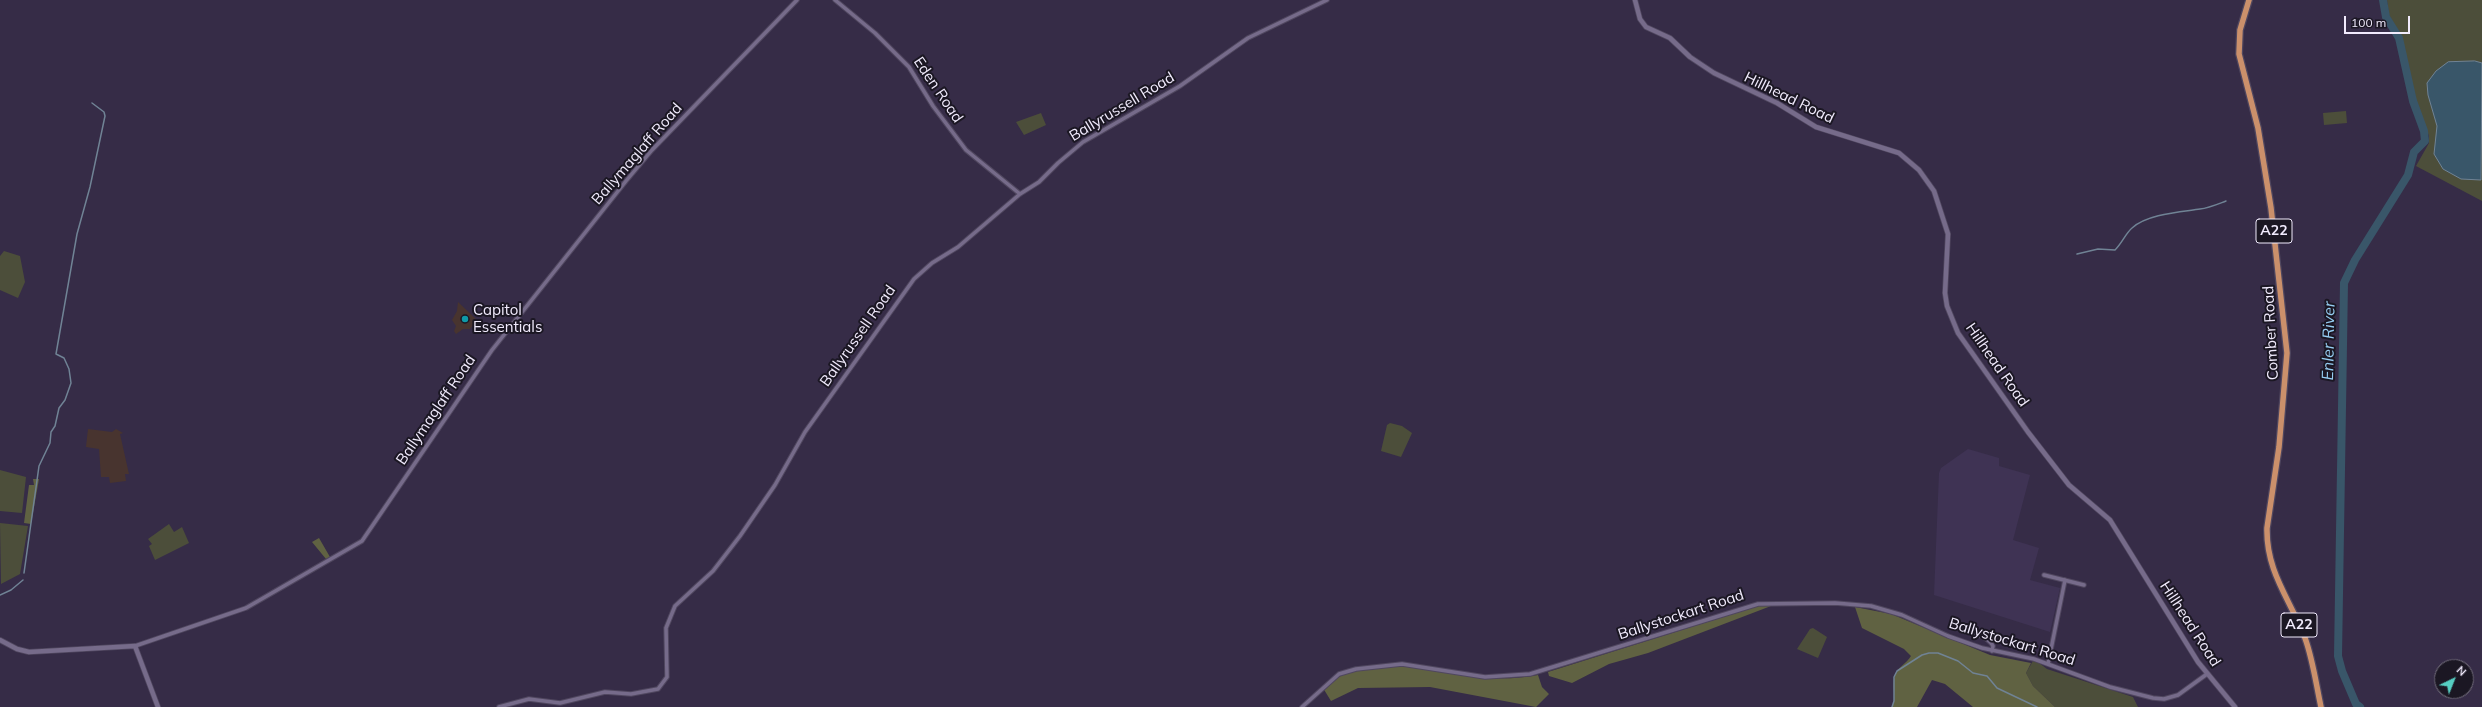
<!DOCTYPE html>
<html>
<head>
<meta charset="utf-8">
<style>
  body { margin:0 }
  #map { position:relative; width:2482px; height:707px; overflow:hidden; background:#362c47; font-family:Mulish,sans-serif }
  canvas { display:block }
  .north { position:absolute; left:2434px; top:659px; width:40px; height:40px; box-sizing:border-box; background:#1b1723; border:1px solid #716c7a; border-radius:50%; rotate:43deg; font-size:11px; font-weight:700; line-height:16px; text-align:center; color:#f1ebfd }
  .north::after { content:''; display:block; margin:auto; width:14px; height:18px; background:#56cec2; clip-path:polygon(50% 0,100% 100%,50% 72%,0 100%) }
  .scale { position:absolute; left:2344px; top:16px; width:66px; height:18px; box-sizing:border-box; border:2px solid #f1ebfd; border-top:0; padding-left:5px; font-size:12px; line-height:14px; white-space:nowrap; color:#f1ebfd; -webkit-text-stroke:3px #1b1723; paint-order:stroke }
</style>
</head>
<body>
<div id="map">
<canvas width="2482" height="707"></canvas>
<div class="north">N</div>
<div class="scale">100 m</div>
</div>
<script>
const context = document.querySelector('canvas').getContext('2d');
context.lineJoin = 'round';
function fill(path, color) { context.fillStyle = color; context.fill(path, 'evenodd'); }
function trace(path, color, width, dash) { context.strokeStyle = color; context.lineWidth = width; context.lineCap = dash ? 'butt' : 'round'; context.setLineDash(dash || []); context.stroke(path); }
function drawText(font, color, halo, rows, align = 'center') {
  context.font = font + ' Mulish,sans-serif'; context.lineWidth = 4; context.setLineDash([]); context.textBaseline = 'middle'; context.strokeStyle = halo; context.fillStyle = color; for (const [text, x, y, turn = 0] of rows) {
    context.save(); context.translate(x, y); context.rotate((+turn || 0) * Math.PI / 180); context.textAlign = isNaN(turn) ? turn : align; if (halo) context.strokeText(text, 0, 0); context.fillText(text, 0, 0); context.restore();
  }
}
fill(new Path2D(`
  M458,302l19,18 -7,9h-7l-7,5 -2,-3 2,-5 -4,-6 5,-9z
  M88,429l24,3 4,-3 7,4 -3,1 9,40h-4l1,7 -16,2 -1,-6h-8l-2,-28 -13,-2z`), '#48342f');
fill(new Path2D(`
  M1968,449l31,9v8l31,9 -17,65 26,8 -9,32 30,8 -10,44 -116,-37 5,-122 2,-5z`), '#3f3354');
fill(new Path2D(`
  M2387,0h95v201l-66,-35 13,-23v-7l-13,-36 -14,-63 -13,-22z
  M2346,111l1,12 -23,2 -1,-12z
  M1041,113l5,12 -22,10 -8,-13z
  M4,251l16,5 5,26 -7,16 -18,-8v-34z
  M1390,423l12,3 10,7 -11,24 -20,-6 6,-26z
  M0,470l26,7 -4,36 -22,-2z
  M0,523l28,3 -8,48 -19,10z
  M169,524l5,8 8,-5 7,16 -34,17 -6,-14 3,-2 -4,-5z
  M1813,628l14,9 -9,21 -21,-9 13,-20z
  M2034,659l13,10 86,28 5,10h-83l-22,-21 -7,-13z`), '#4c4e3a');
fill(new Path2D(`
  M33,479h6l-8,45 -7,-1 5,-38h5z
  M319,538l11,19 -4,2 -14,-17z
  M1758,606h13l-123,47 -39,11 -37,19 -23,-7 -1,-4z
  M1855,607l36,7 99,41 41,8 -5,10 7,13 22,21h-82l-28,-23 -13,-4 -15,27h-25c5,-10 -1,-21 3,-32 2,-7 12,-12 16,-19l-7,-7 -42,-21z
  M1402,664c46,9 90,20 136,11l4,12 7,7 -13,13 -106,-20 -72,1 -27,13 -8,-13c25,-22 48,-20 79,-24z`), '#606242');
const water = new Path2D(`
  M2475,61l7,2 -1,117 -20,-1 -18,-10 -9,-15 3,-28 -9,-31 -1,-12 9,-12 12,-9z`);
fill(water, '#395669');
trace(water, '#708395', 1);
trace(new Path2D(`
  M2077,254l21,-5 17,1c7,-7 11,-17 17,-22 15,-14 48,-16 68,-19 9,-1 18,-5 26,-8
  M24,573l15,-107 11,-23 1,-11 4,-6 4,-18 6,-8 6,-17 -2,-14 -5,-11 -8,-4 21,-120 13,-47 15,-71 -1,-4 -12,-9
  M0,595l11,-5 12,-10
  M1892,707l2,-6v-24l3,-6 25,-16 7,-2h9l20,8 15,12 14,3 10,12 40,19`), '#708395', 1.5);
trace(new Path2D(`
  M2360,707l-4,-3 -14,-33 -4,-15 6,-373 11,-23 53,-85 6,-23 11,-11 -1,-10 -11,-30 -14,-63 -13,-21 -3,-17`), '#395669', 8);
const minor = new Path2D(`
  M835,0l40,33 34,34 24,39 33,44 54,44
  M2044,575l40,10
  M1962,631c9,1 26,5 31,15l-1,5
  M135,646l111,-38 116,-67 130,-191 134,-169 26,-31 145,-150
  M2048,664l17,-84
  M499,707l30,-8 31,4 45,-11 26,2 27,-5 9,-12 -1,-49 9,-22 38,-35 27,-35 35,-51 30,-53 109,-153 18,-16 26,-16 62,-53 19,-12 19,-19 25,-21 97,-56 68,-48 79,-38
  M1302,707l37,-33 17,-5 46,-5 83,13 45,-3 228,-70 77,-1 36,3 31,9 46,21 34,12 52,11 76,28 43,11 11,1 14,-4 29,-21`);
const tertiary = new Path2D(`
  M1635,0l5,19 6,8 24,11 20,19 24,16 63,30 39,24 83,26 20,17 15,21 14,43 -3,59 2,13 11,27 70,99 41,53 41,35 88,142 37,45
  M0,640l17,9 12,3 106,-6 23,61`);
const trunk = new Path2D(`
  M2249,0l-9,30 -1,24 19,74 13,80 16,145 -8,94 -12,81c-1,44 23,71 38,110 8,22 11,46 16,69`);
trace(minor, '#50475f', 5.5);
trace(tertiary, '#50475f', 6);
trace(trunk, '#50475f', 8);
trace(minor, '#766b8a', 3.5);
trace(tertiary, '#766b8a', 4.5);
trace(trunk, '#cb906b', 5.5);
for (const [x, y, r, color] of [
  [465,319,4,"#0f9aa8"]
]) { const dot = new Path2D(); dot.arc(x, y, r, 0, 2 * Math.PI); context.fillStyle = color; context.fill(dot); trace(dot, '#1b1723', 1.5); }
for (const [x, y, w] of [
  [2274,231,36],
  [2299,625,36]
]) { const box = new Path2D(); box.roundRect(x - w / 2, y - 12, w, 24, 3); context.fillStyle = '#1b1723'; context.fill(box); trace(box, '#f1ebfd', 1); }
drawText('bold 14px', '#f1ebfd', null, [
  ["A22",2274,231],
  ["A22",2299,625]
]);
drawText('15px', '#f1ebfd', '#1b1723', [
  ["Eden Road",938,90,56],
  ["Hillhead Road",1789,98,26],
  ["Ballyrussell Road",1122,107,-31],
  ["Ballymaglaff Road",637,154,-49],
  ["Comber Road",2271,333,-93],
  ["Ballyrussell Road",858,336,-55],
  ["Hillhead Road",1997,365,55],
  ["Ballymaglaff Road",436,410,-56],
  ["Ballystockart Road",1681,615,-18],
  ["Hillhead Road",2190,624,57],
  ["Ballystockart Road",2012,642,17]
]);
drawText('15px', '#f1ebfd', '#1b1723', [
  ["Capitol",473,310],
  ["Essentials",473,327]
], 'left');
drawText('italic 16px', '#96cdf2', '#1b1723', [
  ["Enler River",2329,341,-89]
]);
</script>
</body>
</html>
